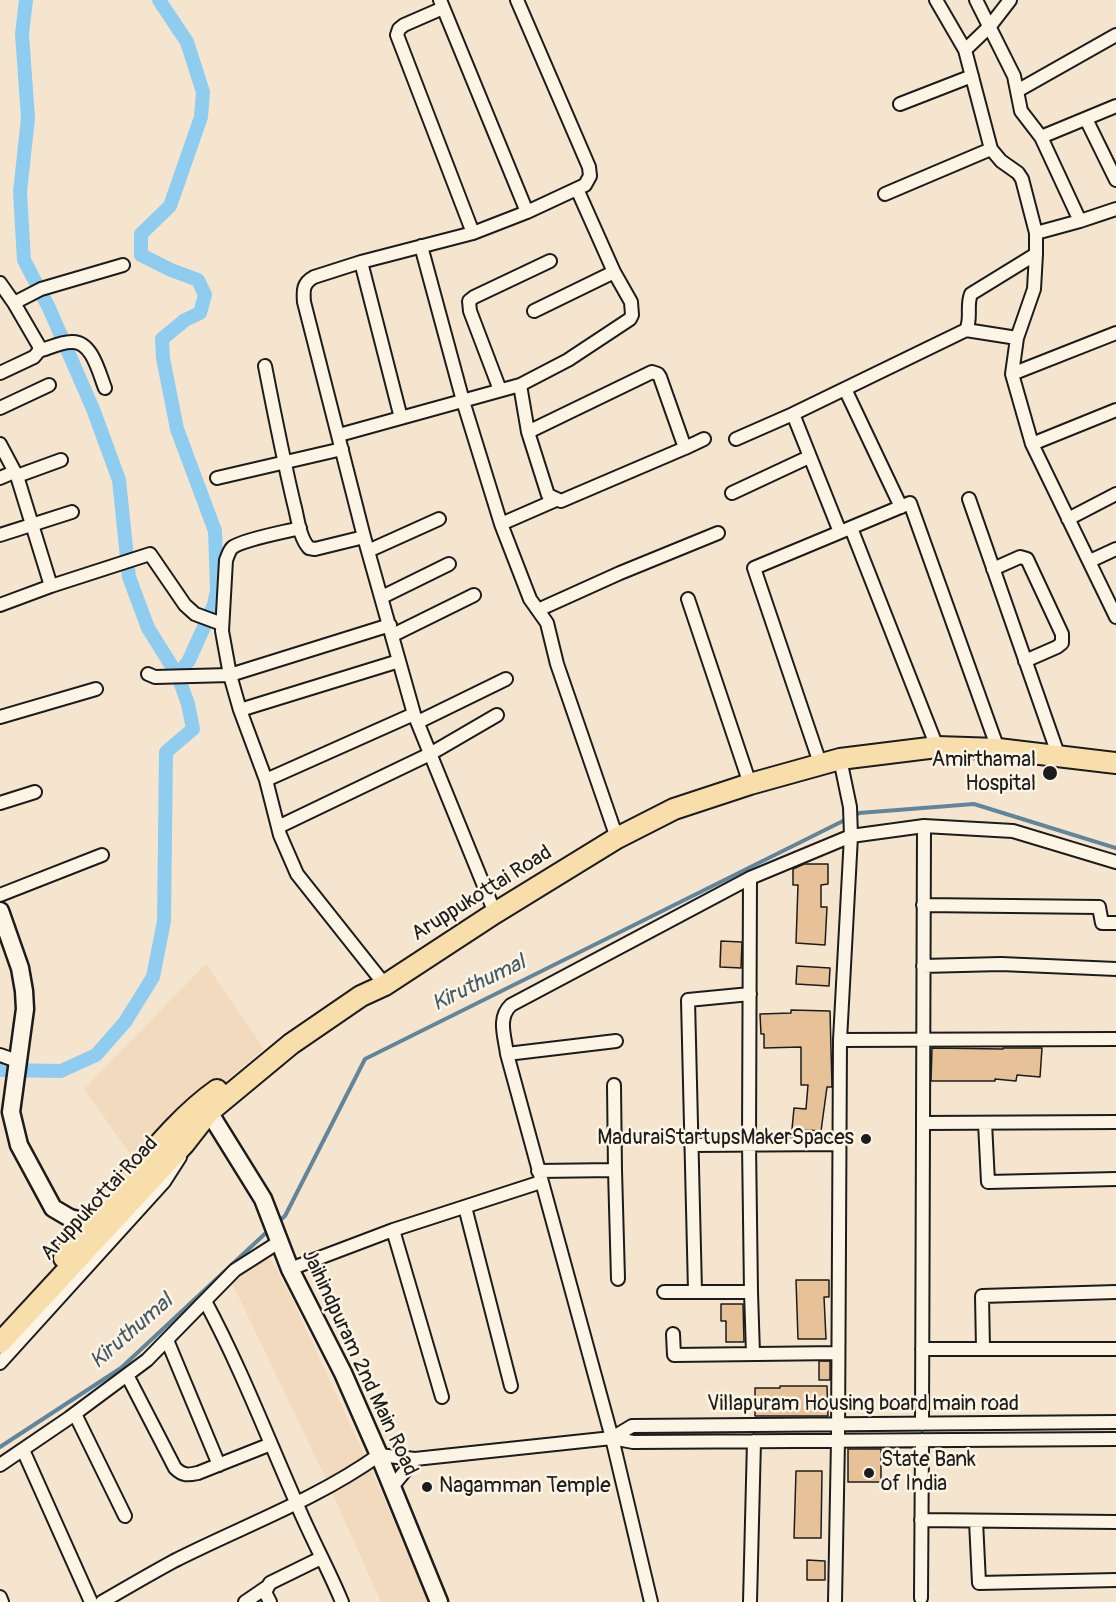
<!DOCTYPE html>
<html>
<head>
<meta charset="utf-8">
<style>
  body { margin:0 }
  canvas { display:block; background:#f6e5ce }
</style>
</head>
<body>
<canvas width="1116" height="1602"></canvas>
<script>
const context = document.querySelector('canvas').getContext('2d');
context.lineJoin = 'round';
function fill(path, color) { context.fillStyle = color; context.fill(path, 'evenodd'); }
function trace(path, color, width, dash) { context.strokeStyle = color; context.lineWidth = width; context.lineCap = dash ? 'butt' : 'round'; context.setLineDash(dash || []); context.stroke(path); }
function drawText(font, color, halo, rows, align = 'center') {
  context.font = font + ' Pangolin,sans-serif'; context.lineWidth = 5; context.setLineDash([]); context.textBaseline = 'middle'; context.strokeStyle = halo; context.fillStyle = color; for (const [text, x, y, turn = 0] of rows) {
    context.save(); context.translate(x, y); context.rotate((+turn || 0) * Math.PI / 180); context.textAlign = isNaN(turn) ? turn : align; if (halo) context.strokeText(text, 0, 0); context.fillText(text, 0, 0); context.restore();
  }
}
fill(new Path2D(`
  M206,964l58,85 -131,109 -49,-69z
  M263,1259h8l21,40 84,181 53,122h-48l-55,-123 -94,-196 23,-20z`), '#f2dabe');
trace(new Path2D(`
  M854,816l5,-3 115,-9 142,44
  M277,1223l8,-7 80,-157 482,-240
  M0,1447l121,-79 148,-138`), '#61869b', 4);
trace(new Path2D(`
  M26,0l-4,34 6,84 -8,74 4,68 25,48 44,101 26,71 10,97 19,51 30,48
  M0,1070l61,1 35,-16 29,-33 28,-45 11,-56 2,-169 27,-23 -5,-25 -10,-28 11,-16 25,-55 3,-15 -2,-59 -38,-102 -14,-71 -1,-19 23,-19 15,-7 5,-18 -7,-15 -27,-10 -30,-15v-21l29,-28 31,-89 2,-25 -16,-50 -28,-42`), '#8fcdf0', 14);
const building = new Path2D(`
  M804,864h24v20l-7,1v22h6l-2,38 -29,-2 2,-58h-5v-16z
  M721,941l21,1 -1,26 -21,-1z
  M797,966l33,2 -1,18 -33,-2z
  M791,1010l39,1 2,76h-5l-6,44 -29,-2 2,-21 12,1 2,-24h-7v-38l-37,1v-14h-3l-1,-20 31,-1z
  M932,1048l71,1v-1h39l-2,29 -23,-2 -1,6 -21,-2v2h-64z
  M796,1280h33v17h-5l2,42h-28z
  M721,1304h22l1,38h-18v-21h-5z
  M819,1361h11v19h-11z
  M780,1386h47l1,30h-73v-28h25z
  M848,1449h33v33h-33z
  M796,1471h26l-1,67h-27z
  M807,1560l18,1v19h-18z`);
fill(building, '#e7c197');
trace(building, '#1c1c1c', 1.5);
const minor = new Path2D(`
  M440,0l87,212 -54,21 -112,29 -47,15c-11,6 -11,13 -10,25l60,235 50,177 81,199
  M517,0l72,167 1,9 -5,9 -58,27
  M936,0l29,50 26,99 10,12 17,12 4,6 14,54v21l-2,35 -17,49 -5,36 20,70 84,173
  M976,0l38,76 7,35 20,26 39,84
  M443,8l-39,17 -5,4 -2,6 76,198
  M965,50l25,-24 20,-26
  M1017,91l99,-56
  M900,104l72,-28
  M1086,119l30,61
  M1041,137l75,-31
  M885,194l106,-45
  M1036,233l44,-12 36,-12
  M421,246l42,155 38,123 29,75 17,24 10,41 60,174
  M361,262l40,156
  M0,283l14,20 25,43v5l-5,6 -34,16
  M14,303l27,-14 82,-24
  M534,311l80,-39
  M966,330l51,8
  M39,351c10,-3 22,-9 32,-9 21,-2 28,31 34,46
  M265,366c9,46 18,92 29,138 4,14 5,33 15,44l6,1 49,-12
  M1012,374l104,-41
  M520,385l48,-25 62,-41 2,-4 -1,-13 -17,-30 -37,-83
  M845,389l56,118
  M500,390l-30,-79 -1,-10 5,-4 76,-36
  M0,408l49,-23
  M793,414l47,118
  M339,435l181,-50 8,47 124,-60 6,2 2,3 25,71 -124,53 -13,-6 -20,-63
  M736,439l57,-25 173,-84c6,-11 0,-24 5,-36l65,-40
  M0,444l17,32 34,110 -51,19
  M1032,444l84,-34
  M685,448l19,-9
  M17,476l44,-16
  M0,478l14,-6
  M217,478l125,-29
  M732,493l77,-36
  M969,499l90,258
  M1068,519l48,-25
  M501,524l55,-24
  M851,528l86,219
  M0,535l72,-23
  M368,551l71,-32
  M1090,561l26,-12
  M993,569l27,-12 7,2 35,75v9l-5,4 -32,14
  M51,586l99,-32 35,51 10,9 27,10
  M382,597l67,-33
  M688,599l62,185
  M538,610l82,-37 98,-40
  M393,635l81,-40
  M148,674l7,3 75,-2 -8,-44 4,-71c2,-4 3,-10 7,-13 12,-8 52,-15 67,-19
  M240,710l159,-49
  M0,717l96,-28
  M418,722l88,-43
  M821,766l-67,-198 156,-65 88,246
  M266,780l148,-66
  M0,803l35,-11
  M278,827l152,-73 67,-39
  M0,895l102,-40
  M923,905l176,2 3,16h14
  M923,966l78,-2 115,5
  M385,985l-88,-111 -17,-39 -14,-55 -26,-70 -10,-35 160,-50
  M840,1040l276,-1
  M507,1054l109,-13
  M0,1055l17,6
  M614,1085l1,85
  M923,1123l193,-1
  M985,1123l3,59 128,-3
  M691,1145l148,-1
  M538,1171l77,-1 3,109
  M465,1207l46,179
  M393,1230l49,167
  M290,1269l103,-39 148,-48
  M695,1291l-7,-291 62,-6
  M664,1292h87l-2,-148 1,-266
  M751,1292l2,62
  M205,1301c35,65 61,133 91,201 14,34 32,66 46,100
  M673,1334l1,21 164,-2
  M167,1340l52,125
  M922,1349h194
  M983,1349l-1,-53 134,-4
  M0,1363l164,-181 16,-25
  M127,1375l48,93c8,8 13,7 23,5l73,-29
  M75,1414l50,102
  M922,1424l2,-598
  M612,1438l20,-12 484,-4
  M23,1450l68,152
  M0,1465l69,-47 78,-58 88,-90 44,-28
  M392,1487l23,-28
  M921,1520l195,2
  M976,1521l3,62 137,-3
  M0,1597l2,5
  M921,1598l1,-158
  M102,1602c24,-14 48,-28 72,-41 69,-35 142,-61 205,-106l36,4 197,-21 21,4 483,-3
  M245,1602l22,-15
  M270,1602l-5,-10 5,-9 51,-25
  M651,1602l-39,-164 -105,-384c-2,-17 -10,-36 4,-49l239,-127 101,-42 73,-10 89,5 103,31
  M750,1602l4,-161
  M835,1602l3,-162 2,-400 11,-204 -1,-29 -10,-48`);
const tertiary = new Path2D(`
  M0,911l20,57 4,23 1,18 -14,103 8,33 34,63 17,10 19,5
  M209,1112l54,87 27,70 53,104 36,82 60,147`);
const primary = new Path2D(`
  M64,1258c13,-25 36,-47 55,-68 31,-35 60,-73 98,-100
  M0,1343l184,-199 25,-32 82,-68 70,-48 24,-11 110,-72 122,-75 57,-29 76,-25 90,-25 97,-12 61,2 118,14`);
trace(minor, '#1c1c1c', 16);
trace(tertiary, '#1c1c1c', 21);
trace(primary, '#1c1c1c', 24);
trace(minor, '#fcf5e5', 12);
trace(tertiary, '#fcf5e5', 16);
trace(primary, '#f8deab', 20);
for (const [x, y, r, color] of [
  [1050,773,8,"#1c1c1c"],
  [866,1139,6,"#1c1c1c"],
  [869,1473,6,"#1c1c1c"],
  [427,1487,6,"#1c1c1c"]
]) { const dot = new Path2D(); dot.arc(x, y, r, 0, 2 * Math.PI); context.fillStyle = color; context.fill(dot); trace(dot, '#fcf5e5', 2); }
drawText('21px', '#1c1c1c', '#fcf5e5', [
  ["Amirthamal",1036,761],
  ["Hospital",1036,785],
  ["MaduraiStartupsMakerSpaces",854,1139],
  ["State Bank",881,1461,"left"],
  ["of India",881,1485,"left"],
  ["Nagamman Temple",439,1487,"left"]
], 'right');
drawText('21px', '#1c1c1c', '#fcf5e5', [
  ["Aruppukottai Road",482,894,-32],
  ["Aruppukottai Road",100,1199,-47],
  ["Jaihindpuram 2nd Main Road",359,1363,65],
  ["Villapuram Housing board main road",863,1405]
]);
drawText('italic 22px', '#445a66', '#fcf5e5', [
  ["Kiruthumal",479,984,-26],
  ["Kiruthumal",132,1332,-41]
]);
</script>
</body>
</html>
